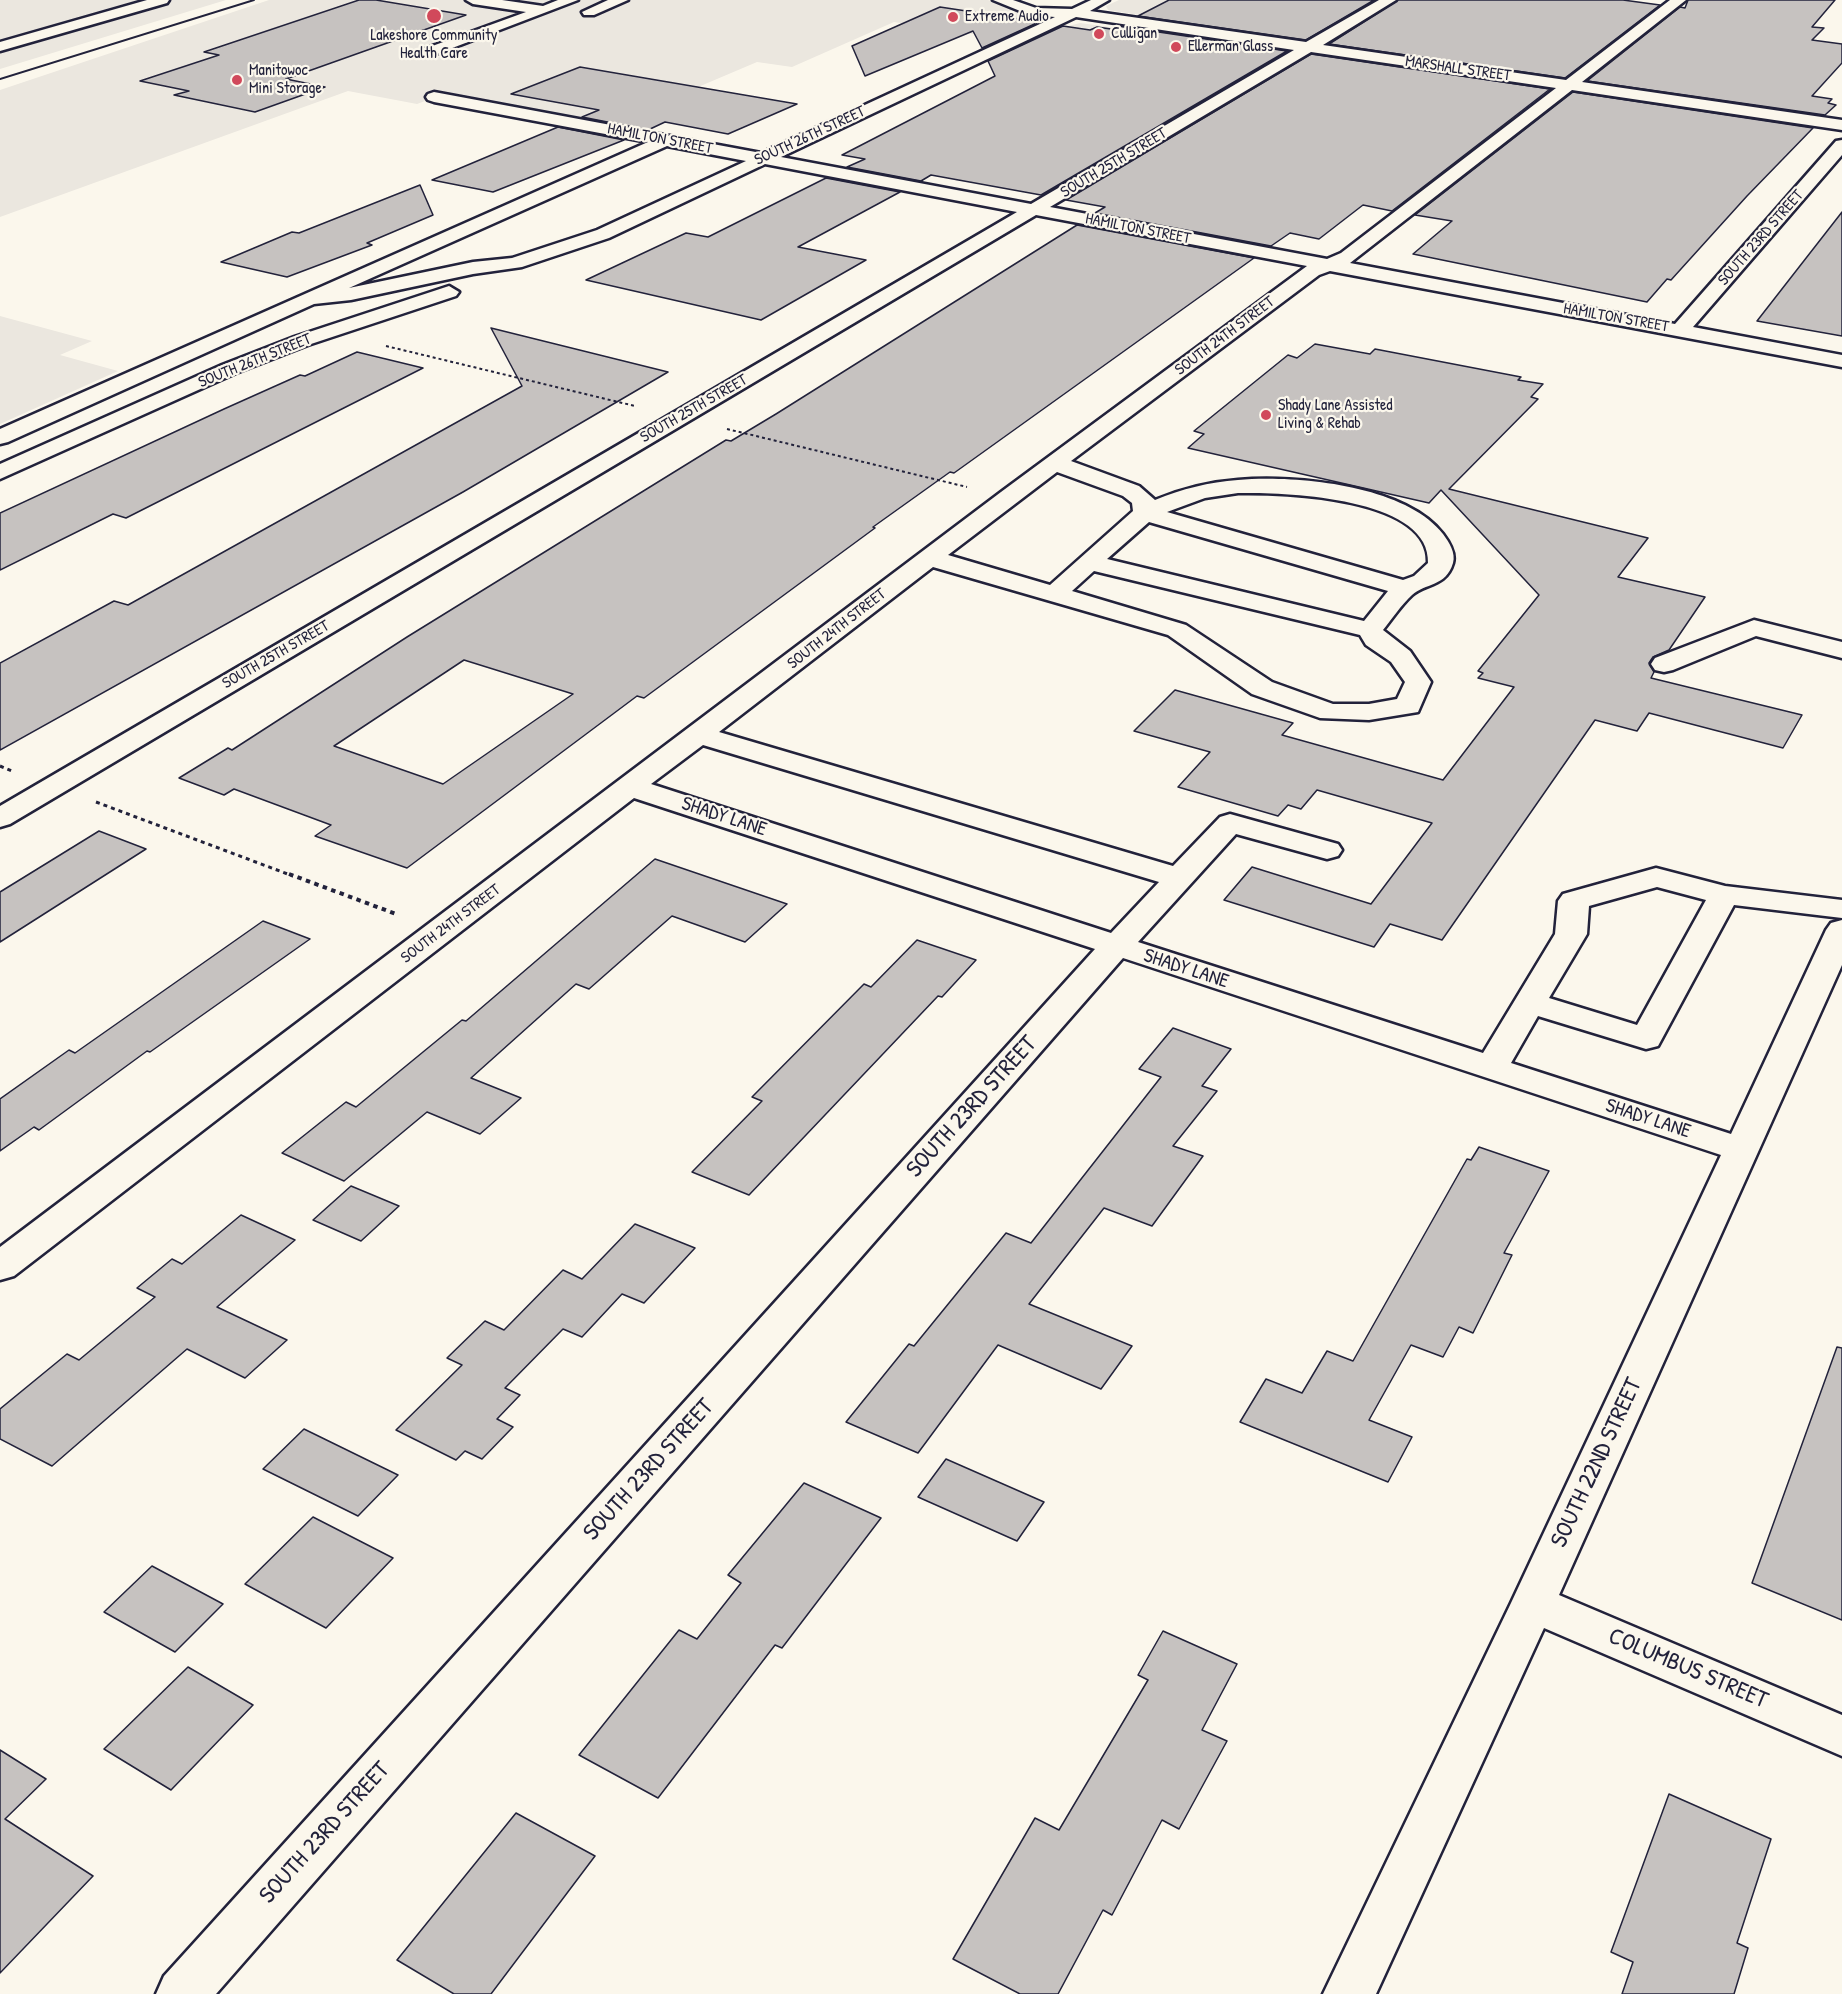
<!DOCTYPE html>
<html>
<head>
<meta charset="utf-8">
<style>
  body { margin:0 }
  canvas { display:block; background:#fbf7ec }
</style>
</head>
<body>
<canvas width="1842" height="1994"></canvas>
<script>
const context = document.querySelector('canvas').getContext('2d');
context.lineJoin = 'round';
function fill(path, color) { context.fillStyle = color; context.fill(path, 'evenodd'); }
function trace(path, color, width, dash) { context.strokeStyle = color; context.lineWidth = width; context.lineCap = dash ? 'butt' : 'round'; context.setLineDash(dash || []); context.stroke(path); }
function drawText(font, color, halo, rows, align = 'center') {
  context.font = font + ' "Patrick Hand",sans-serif'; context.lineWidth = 4.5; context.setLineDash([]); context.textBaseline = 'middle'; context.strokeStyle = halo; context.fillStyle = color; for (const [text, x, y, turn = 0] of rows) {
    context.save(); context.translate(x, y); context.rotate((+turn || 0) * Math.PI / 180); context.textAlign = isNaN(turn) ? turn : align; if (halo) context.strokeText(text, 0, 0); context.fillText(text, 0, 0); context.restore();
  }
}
fill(new Path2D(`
  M0,0h226l-226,69z
  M269,0h719l39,15 3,5 -5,3 36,5 19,-5 147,20 -44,23 -289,-44 -102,45 -35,-5 -146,62 -165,-31 -29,11 -69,-13 -348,126v-127z
  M1119,0h121l-2,10 -30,16 -100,-16 -2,-4z
  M0,316l92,25 -32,14 58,16 -118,53z`), '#ebe7df');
const building = new Path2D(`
  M359,0h17l90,15 -180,64 39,8 -70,25 -81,-17 15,-4 -49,-10 79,-26 -15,-3z
  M1169,0h205l-68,40 -168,-24z
  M1398,0h225l37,5 -95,73 -236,-34z
  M1688,0h147l-23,27 12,1 -12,12 30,4v19l-30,33 20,3 -4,4 8,2 -11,10 -238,-34 93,-74 5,1z
  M940,7l99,15 -57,26 -9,-17 -108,45 -13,-30z
  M1063,26l27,4 7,-3 14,2 7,-3 169,25 -246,144 -110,-20 -10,6 -74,-14 18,-8 -23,-4 153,-79 -7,-15z
  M1311,54l239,35 -158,122 -29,-6 -44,34 -29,-6 -19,13 -176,-33 10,-6 -39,-7z
  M580,67l217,37 -69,30 -63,-12 -17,8 -66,-13 17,-7 -88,-16z
  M1573,92l240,36 -66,68 -76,84 -4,-1 -20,23 -234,-48 39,-33 -37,-6z
  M558,127l66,13 -131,52 -61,-12z
  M826,178l74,14 -102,55 68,13 -105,60 -175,-40 100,-47 22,4z
  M420,185l13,30 -66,28 5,2 -85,32 -66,-15 71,-30 7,1z
  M1842,212v124l-85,-15z
  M1077,225l177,33 -300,215 -4,-1 -77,55 2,1 -231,170 -7,-2 -230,172 -92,-32 16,-11 -97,-36 -10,6 -45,-17 49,-30 4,2 175,-113 319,-197 5,1 45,-27zM464,660l109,34 -130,90 -109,-38z
  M491,328l177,44 -205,120 -463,258v-87l114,-62 14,4 394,-219z
  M1315,344l55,10 5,-5 146,28 -3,3 25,4 -12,13 7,2 -89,90 199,49 -30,39 87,20 -36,53 -16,7 -4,6 5,9 -3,6 151,37 -19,33 -134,-35 -12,18 -42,-11 -153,220 -52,-16 -16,23 -150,-47 28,-33 119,37 61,-81 -115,-33 -16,19 -13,-4 -10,11 -100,-29 32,-35 -76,-21 41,-41 118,33 -11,12 161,45 71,-93 -36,-9 5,-5 -5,-2 61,-76 -98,-105 -12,13 -241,-55 16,-14 -10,-3 94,-76 9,3z
  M357,352l66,16 -297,150 -13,-4 -113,56v-57l224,-104 76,-34 5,1z
  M99,831l47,18 -146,93v-50z
  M655,859l132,45 -42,38 -73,-26 -83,73 -13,-5 -105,94 50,20 -41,36 -53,-22 -83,69 -62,-28 64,-51 10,5 106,-87 4,1z
  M263,921l47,18 -160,113 -3,-1 -108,79 -5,-3 -34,24v-52l69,-49 6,3z
  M917,940l59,20 -34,37 -4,-1 -189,199 -57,-23 70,-71 -10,-4 112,-113 7,3z
  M1173,1028l58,21 -29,37 15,5 -44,55 30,10 -51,70 -48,-18 -75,96 103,42 -31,43 -103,-44 -80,108 -72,-31 63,-78 5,2 92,-113 25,10 130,-166 -22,-8z
  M1479,1147l70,24 -45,82 8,2 -39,78 -14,-6 -16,30 -32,-12 -42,75 43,17 -24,45 -148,-60 26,-43 36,14 25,-42 26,10 114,-202 4,1z
  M351,1186l48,20 -38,35 -48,-21z
  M241,1215l54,25 -78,67 70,33 -42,38 -58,-29 -135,117 -52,-27v-30l67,-55 12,6 76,-63 -18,-9 35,-29 10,5z
  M635,1224l60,24 -51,55 -22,-9 -40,43 -19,-8 -58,59 15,7 -23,24 16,8 -31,32 -17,-8 -9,9 -60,-30 66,-65 -15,-7 38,-37 19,9 59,-60 19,9z
  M1837,1347l5,1v272l-90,-37z
  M304,1429l94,46 -40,41 -95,-47z
  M946,1459l98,43 -27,39 -99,-44z
  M804,1483l77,35 -99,130 -7,-3 -117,153 -79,-43 100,-125 18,9 44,-56 -13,-8z
  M313,1517l80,41 -67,70 -81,-44z
  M152,1566l71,38 -48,48 -71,-40z
  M1163,1631l74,33 -35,66 25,11 -48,88 -17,-9 -50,95 -9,-5 -45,84h-38l-67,-35 82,-141 24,12 89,-150 -10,-5z
  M188,1667l65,38 -82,85 -67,-41z
  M0,1750l46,29 -41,40 88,57 -93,97z
  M1669,1794l102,45 -34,104 11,5 -14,46h-112l11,-32 -22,-10z
  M516,1813l79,43 -104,138h-37l-57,-34z`);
fill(building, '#c6c2c0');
trace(building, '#22223b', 1.5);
const minor = new Path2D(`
  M147,0h22l-2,3 -167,48v-9z
  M466,0h36l41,6 15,-6h20l-144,55h-10l-2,-3 2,-3 102,-37 -53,-8z
  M608,0h20l-34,15h-10l-2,-3z
  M993,0h20l23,8 36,1 19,-9h18l-19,11 216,31 73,-42h17l-73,45 243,35 104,-80h16l-104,82 260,38v10l-270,-40 -222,173 325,61 161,-183 6,-1v15l-149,172 149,28v12l-512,-96 -11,4 -248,186 68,25 16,14c27,-11 54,-18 83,-20 58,-5 167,5 205,54 6,8 13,19 10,29 -7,24 -28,20 -41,32 -11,10 -20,24 -29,35l27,21 21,31 -13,30 -49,8 -49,-2 -68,-24 -84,-59 -235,-68 -214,165 454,134 47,-49 10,-3 108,30 4,6 -4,6 -11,3 -91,-25 -98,108 345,111 72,-119 3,-33 5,-7 93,-26 69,18 117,14v18l-108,-13 -76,141 -12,3 -108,-33 -27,47 220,71 95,-204 5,-7 11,-3v45l-283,630 283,120v41l-298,-128 -168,366h-53l188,-391 210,-448 -598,-197 -907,1036h-60l8,-18 931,-1027 -461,-151 -620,478 -14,4v-33l1001,-755 306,-226 -271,-51 -1026,609 -10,3v-21l1017,-594 -252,-48 -156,74 -87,29 -49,7 -122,26 -37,4 -306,138 -8,2v-15l648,-287 -214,-40 -6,-2 -2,-3 2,-3 6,-2 327,61 294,-136 -25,-2zM1076,17l218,33 -263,154 -250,-47zM1311,52l245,36 -215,165 -14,6 -277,-52zM667,146l79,15 -149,69 -85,28 -39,4 -124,26zM1057,472l66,24 9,7 1,8 -83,74 -102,-30zM1238,493c46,-1 193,4 190,70l-14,13 -11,4 -236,-68 38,-14zM1149,522l239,69 -24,30 -257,-62zM1094,571l266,64 6,10 25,17 14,20 -8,17 -28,5h-36l-61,-22 -86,-57 -114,-34zM703,745l456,137 -48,51 -460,-149zM1657,887l49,13 -69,125 -88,-27 38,-64 2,-28z
  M449,286l10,6 -3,4 -148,49 -72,28 -236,106v-15l222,-99 72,-28z
  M1754,620l88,22v16l-86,-22 -83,34 -9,2 -9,-2 -4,-6 4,-6z`);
trace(minor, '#22223b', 5);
trace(new Path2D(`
  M386,346l249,60
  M727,429l240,58`), '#22223b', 2, [3, 3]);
trace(new Path2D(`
  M0,766l12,5
  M96,802l197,74`), '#22223b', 3, [4, 4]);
trace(new Path2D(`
  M289,874l107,40`), '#22223b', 4, [4.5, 4.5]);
fill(minor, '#fbf7ec');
trace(new Path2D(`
  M0,79l254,-79`), '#22223b', 2);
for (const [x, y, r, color] of [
  [434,16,8,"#d1495b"],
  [953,17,6,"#d1495b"],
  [1099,34,6,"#d1495b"],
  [1176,47,6,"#d1495b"],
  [237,80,6,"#d1495b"],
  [1266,415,6,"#d1495b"]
]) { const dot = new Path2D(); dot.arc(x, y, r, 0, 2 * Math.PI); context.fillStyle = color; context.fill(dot); trace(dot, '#fbf7ec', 2); }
drawText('16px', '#22223b', '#fbf7ec', [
  ["Extreme Audio",965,17],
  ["Culligan",1111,34],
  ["Lakeshore Community",434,36,"center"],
  ["Health Care",434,54,"center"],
  ["Ellerman Glass",1188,47],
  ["Manitowoc",249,71],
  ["Mini Storage",249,89],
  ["Shady Lane Assisted",1278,406],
  ["Living & Rehab",1278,424]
], 'left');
drawText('16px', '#22223b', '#fbf7ec', [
  ["MARSHALL STREET",1458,69,8],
  ["SOUTH 26TH STREET",810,136,-25],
  ["HAMILTON STREET",660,139,11],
  ["SOUTH 25TH STREET",1114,163,-31],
  ["HAMILTON STREET",1138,229,11],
  ["SOUTH 23RD STREET",1761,238,-49],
  ["HAMILTON STREET",1616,318,10],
  ["SOUTH 24TH STREET",1225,336,-37],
  ["SOUTH 26TH STREET",255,361,-22],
  ["SOUTH 25TH STREET",694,409,-30],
  ["SOUTH 24TH STREET",837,629,-38],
  ["SOUTH 25TH STREET",276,655,-30],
  ["SOUTH 24TH STREET",451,924,-37]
]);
drawText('20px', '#22223b', '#fbf7ec', [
  ["SHADY LANE",724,817,18],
  ["SHADY LANE",1186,969,18],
  ["SHADY LANE",1648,1119,18]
]);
drawText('24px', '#22223b', '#fbf7ec', [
  ["SOUTH 23RD STREET",972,1107,-48],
  ["SOUTH 22ND STREET",1597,1463,-65],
  ["SOUTH 23RD STREET",649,1470,-48],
  ["COLUMBUS STREET",1688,1669,23],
  ["SOUTH 23RD STREET",325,1833,-48]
]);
</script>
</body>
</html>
